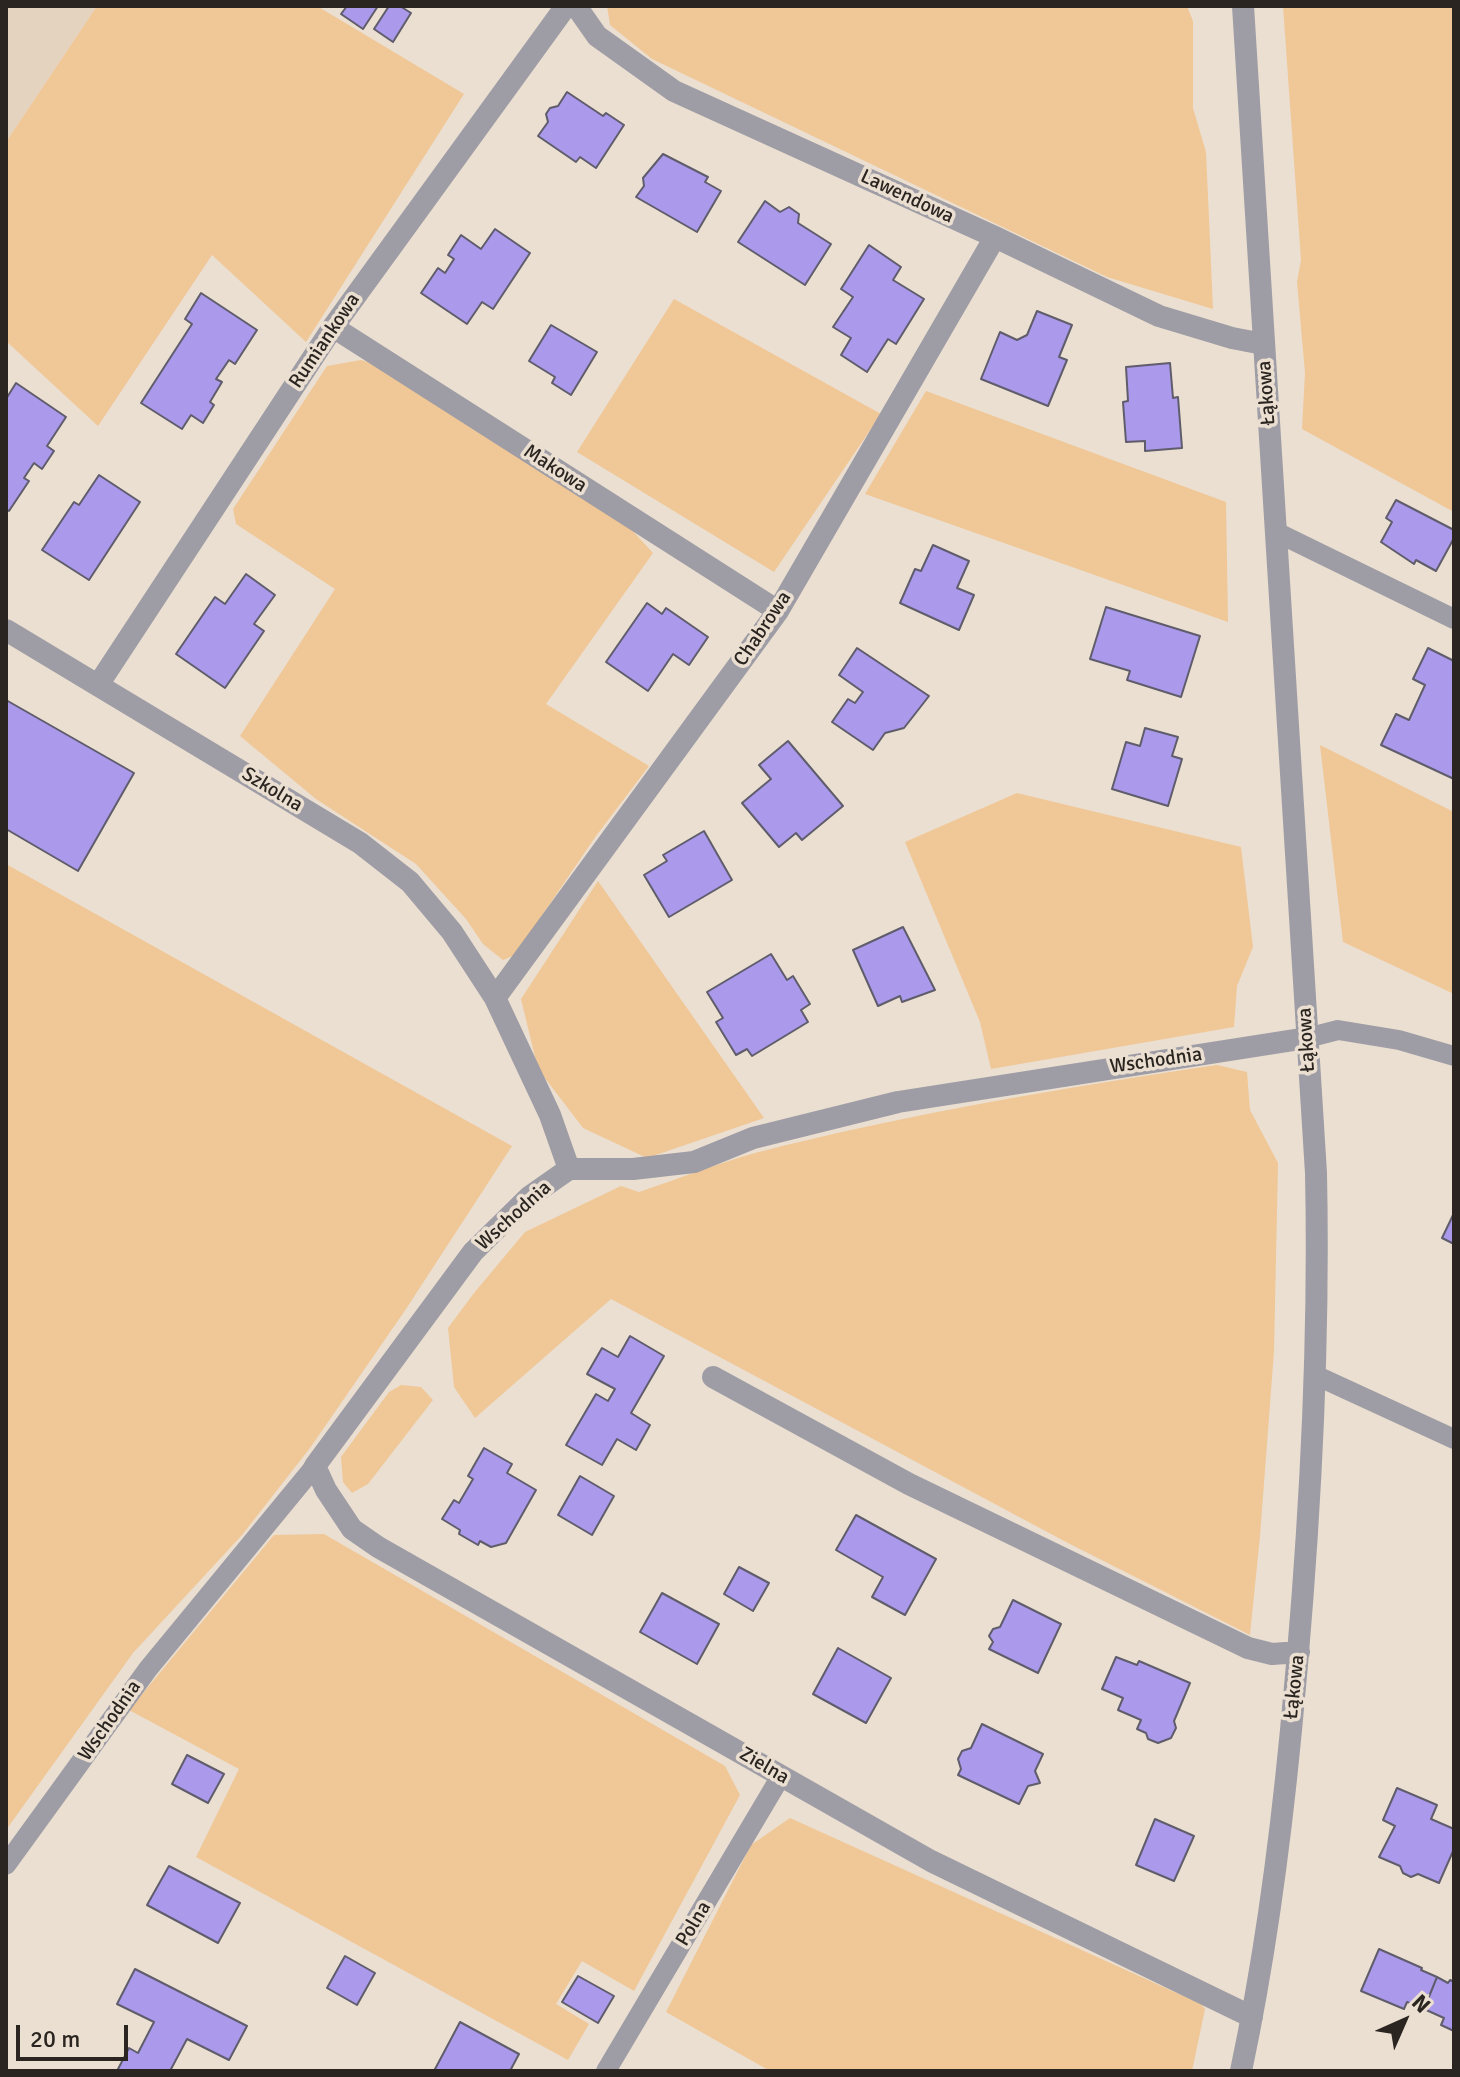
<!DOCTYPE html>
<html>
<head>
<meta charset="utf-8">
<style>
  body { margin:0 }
  #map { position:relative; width:1460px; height:2077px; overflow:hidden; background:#ebdfd1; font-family:Signika,sans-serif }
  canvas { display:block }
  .frame { position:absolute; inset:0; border:8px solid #2a2520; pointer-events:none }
  .north { position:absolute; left:1364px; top:1981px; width:80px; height:80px; -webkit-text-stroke:6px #ebdfd1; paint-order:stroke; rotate:45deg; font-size:22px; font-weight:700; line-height:32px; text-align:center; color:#2a2520 }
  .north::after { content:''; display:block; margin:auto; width:28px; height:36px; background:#2a2520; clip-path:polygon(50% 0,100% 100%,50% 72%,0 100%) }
  .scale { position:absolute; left:16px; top:2025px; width:112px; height:36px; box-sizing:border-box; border:4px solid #2a2520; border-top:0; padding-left:10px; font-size:24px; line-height:28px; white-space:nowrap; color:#2a2520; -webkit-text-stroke:6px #ebdfd1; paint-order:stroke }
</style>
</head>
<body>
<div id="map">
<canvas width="1460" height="2077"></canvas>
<div class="frame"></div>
<div class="north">N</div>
<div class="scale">20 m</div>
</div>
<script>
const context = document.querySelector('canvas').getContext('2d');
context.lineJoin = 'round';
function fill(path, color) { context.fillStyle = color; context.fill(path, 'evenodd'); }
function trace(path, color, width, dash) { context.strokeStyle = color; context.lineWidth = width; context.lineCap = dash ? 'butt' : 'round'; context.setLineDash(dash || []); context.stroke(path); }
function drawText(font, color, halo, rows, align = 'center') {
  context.font = font + ' Signika,sans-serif'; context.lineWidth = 7; context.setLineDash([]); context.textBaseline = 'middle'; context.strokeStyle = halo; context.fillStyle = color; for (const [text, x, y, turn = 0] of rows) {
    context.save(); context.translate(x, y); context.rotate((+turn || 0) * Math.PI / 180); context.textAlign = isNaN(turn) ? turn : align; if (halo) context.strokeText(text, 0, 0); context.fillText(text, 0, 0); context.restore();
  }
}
fill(new Path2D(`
  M6,6h91l-91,136z`), '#e4d3bf');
fill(new Path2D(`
  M97,6h220l147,88 -158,248 -94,-87 -114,171 -92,-85v-199z
  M607,6h580l6,15v87l13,44 7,157 -106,-32 -455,-218 -42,-34z
  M1283,6h171v506l-152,-83 3,-56 -8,-91 4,-22z
  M674,299l207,115 -107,158 -197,-120z
  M361,360l13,4 255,163 24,26 -107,151 103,62 -53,70 -81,119 -12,5 -20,-16 -17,-25 -50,-55 -100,-65 -76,-63 95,-147 -99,-65 -3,-15 94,-143z
  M926,391l300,111 2,120 -363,-128z
  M1320,745l134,67v182l-111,-52z
  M1017,793l224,54 12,100 -16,39 -3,41 -243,42 -11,-47 -75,-180z
  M6,864l506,282 -106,163 -96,139 -68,87 -109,118 -127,177z
  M598,881l166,237 -117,40 -64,-30 -45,-59 -17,-70z
  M1217,1065l30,7 3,38 28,53 -4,188 -14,185 -10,99 -184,-93 -455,-243 -136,119 -21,-31 -6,-59 26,-35 51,-61 96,-46 18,6c39,-13 77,-28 116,-39 152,-39 307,-65 462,-88z
  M401,1385l20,2 12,13 -65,84 -16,9 -9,-11 -2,-25 48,-65z
  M324,1534l401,232 15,29 -106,196 -52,-30 -26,43 33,20 -21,36 -372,-203 43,-88 -110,-59 145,-175z
  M790,1818l411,186 4,5 -13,62h-422l-104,-59 85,-167z`), '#f0c796');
const building = new Path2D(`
  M347,6h31l-15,23 -22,-15z
  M389,6h11l11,7 -18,29 -19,-13z
  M567,92l36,24 3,-3 18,12 -28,43 -16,-11 -4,5 -38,-26 10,-14 -2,-8 4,-6 8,-2z
  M663,154l45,23 -3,5 16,9 -24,41 -61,-35 8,-11 -1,-8z
  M765,201l15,11 9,-5 10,7 -1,9 33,21 -26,41 -67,-43z
  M495,229l35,24 -37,56 -11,-7 -15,22 -46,-31 17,-25 7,5 9,-14 -6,-4 13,-20 20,14z
  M869,245l32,22 -8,13 31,19 -28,45 -8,-5 -21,33 -26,-17 10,-17 -18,-11 20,-30 -12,-8z
  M201,293l56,37 -22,34 -6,-4 -13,19 6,3 -12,20 4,3 -11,18 -12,-8 -9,14 -41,-26 51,-79 -7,-5z
  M1037,311l35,14 -13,32 8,3 -19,46 -67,-27 19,-47 17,8 10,-5z
  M551,325l46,27 -26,43 -19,-12 3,-6 -26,-16z
  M1170,363l3,35 5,-1 4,51 -37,3v-10l-19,1 -3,-40 5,-1 -2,-34z
  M16,383l50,34 -19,29 7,5 -12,18 -8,-6 -10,15 5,3 -20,30 -3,-2v-110z
  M99,475l41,27 -51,78 -47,-30 32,-48 5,3z
  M1396,500l58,30v8l-18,33 -20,-11 -2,4 -33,-22 11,-20 -6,-4z
  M933,545l36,16 -12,27 17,7 -15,35 -59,-27 15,-34 6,2z
  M246,574l29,21 -21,29 10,7 -39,57 -49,-34 39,-57 10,7z
  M647,603l15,11 4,-6 42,29 -19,28 -16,-11 -25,37 -42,-29z
  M1106,607l94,29 -19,61 -54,-17 3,-9 -40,-12z
  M857,648l72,48 -25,32 -19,5 -12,17 -41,-28 16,-23 7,4 8,-11 -24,-17z
  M1428,648l26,13v118l-73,-34 15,-31 13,6 16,-35 -12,-6z
  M6,700l128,73 -56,98 -72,-42z
  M1145,728l33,9 -6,19 10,3 -14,47 -56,-17 14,-47 14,4z
  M788,741l55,65 -41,34 -6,-7 -17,14 -37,-44 29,-24 -12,-14z
  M704,831l28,49 -63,37 -25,-42 23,-14 -4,-6z
  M903,927l32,63 -33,12 -2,-6 -22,10 -25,-56z
  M771,954l16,26 6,-4 17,28 -9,6 7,12 -56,34 -5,-7 -11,6 -20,-33 7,-4 -16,-26z
  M1454,1213v31l-12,-6z
  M630,1336l34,20 -33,57 19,12 -14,25 -19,-11 -15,26 -36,-20 30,-51 12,7 7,-12 -28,-15 15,-26 16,9z
  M484,1448l28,16 -5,9 29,17 -30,53 -15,4 -11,-6 -2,4 -19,-11 1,-4 -18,-11 12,-19 5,3 14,-24 -5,-3z
  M580,1476l34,20 -22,39 -34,-20z
  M856,1515l80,44 -31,56 -33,-18 11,-20 -47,-27z
  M739,1567l30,16 -16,28 -29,-17z
  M662,1593l57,31 -22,40 -57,-32z
  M1013,1600l48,24 -23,49 -49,-24 4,-7 -4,-6 4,-7 7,-2z
  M838,1648l53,30 -25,45 -53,-29z
  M1116,1657l21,8 2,-4 51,22 -16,38 2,7 -5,10 -13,5 -10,-4 -2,-6 -9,-4 4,-9 -23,-10 5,-12 -21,-9z
  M982,1724l61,30 -8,17 5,12 -12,3 -9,18 -61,-29 3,-6 -3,-10 4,-8 9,-3z
  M187,1755l37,19 -16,29 -36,-19z
  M1397,1788l40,17 -6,14 23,10v20l-15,34 -21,-9 -7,3 -8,-4 -3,-7 -21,-9 16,-31 -12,-6z
  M1155,1819l39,17 -20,45 -38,-16z
  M169,1866l71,37 -22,40 -71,-38z
  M1379,1949l43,19 -1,2 16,7 -13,32 -17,-7 -3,7 -43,-18z
  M345,1956l30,17 -18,32 -30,-17z
  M135,1969l112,57 -18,34 -42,-21 -17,32h-53l12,-23 9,5 16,-31 -37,-18z
  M578,1976l36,20 -16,27 -36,-21z
  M1437,1977l11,6 2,-3 4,2v49l-13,-6 3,-7 -20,-9z
  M460,2022l59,32 -9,17h-76z`);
fill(building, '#ab99ec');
trace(building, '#5f5d6b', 2);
trace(new Path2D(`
  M1276,532l178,87
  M1307,1038l31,-8 61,10 55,16
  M1315,1375l139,64
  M6,1865l142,-196 167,-203
  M606,2071l175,-295`), '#9e9da5', 20);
trace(new Path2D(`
  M576,6l21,30 77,55 321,146 164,79 73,22 31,6
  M333,327l445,284
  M6,630l354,213 50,39 42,50 43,66 55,117 19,54
  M98,685l235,-358 233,-321
  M495,998l283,-387 217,-374
  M713,1377l196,107 339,164 24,6 27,-2
  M1252,2017l-321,-156 -553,-314 -26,-18 -26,-39 -11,-24 158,-214 56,-55 40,-28h64l61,-7 59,-24 145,-36 409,-64
  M1241,2071c24,-113 39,-226 50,-341 18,-186 29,-371 25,-557l-73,-1167`), '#9e9da5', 22);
drawText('20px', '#2a2520', '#ebdfd1', [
  ["Lawendowa",907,197,25],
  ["Rumiankowa",325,341,-56],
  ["Łąkowa",1267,393,-94],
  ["Makowa",555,469,33],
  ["Chabrowa",763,629,-56],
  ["Szkolna",272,790,31],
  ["Łąkowa",1307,1040,-93],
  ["Wschodnia",1156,1061,-8],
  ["Wschodnia",514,1216,-42],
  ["Łąkowa",1295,1687,-84],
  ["Wschodnia",110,1721,-55],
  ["Zielna",764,1766,30],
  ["Polna",694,1924,-59]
]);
</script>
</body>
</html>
